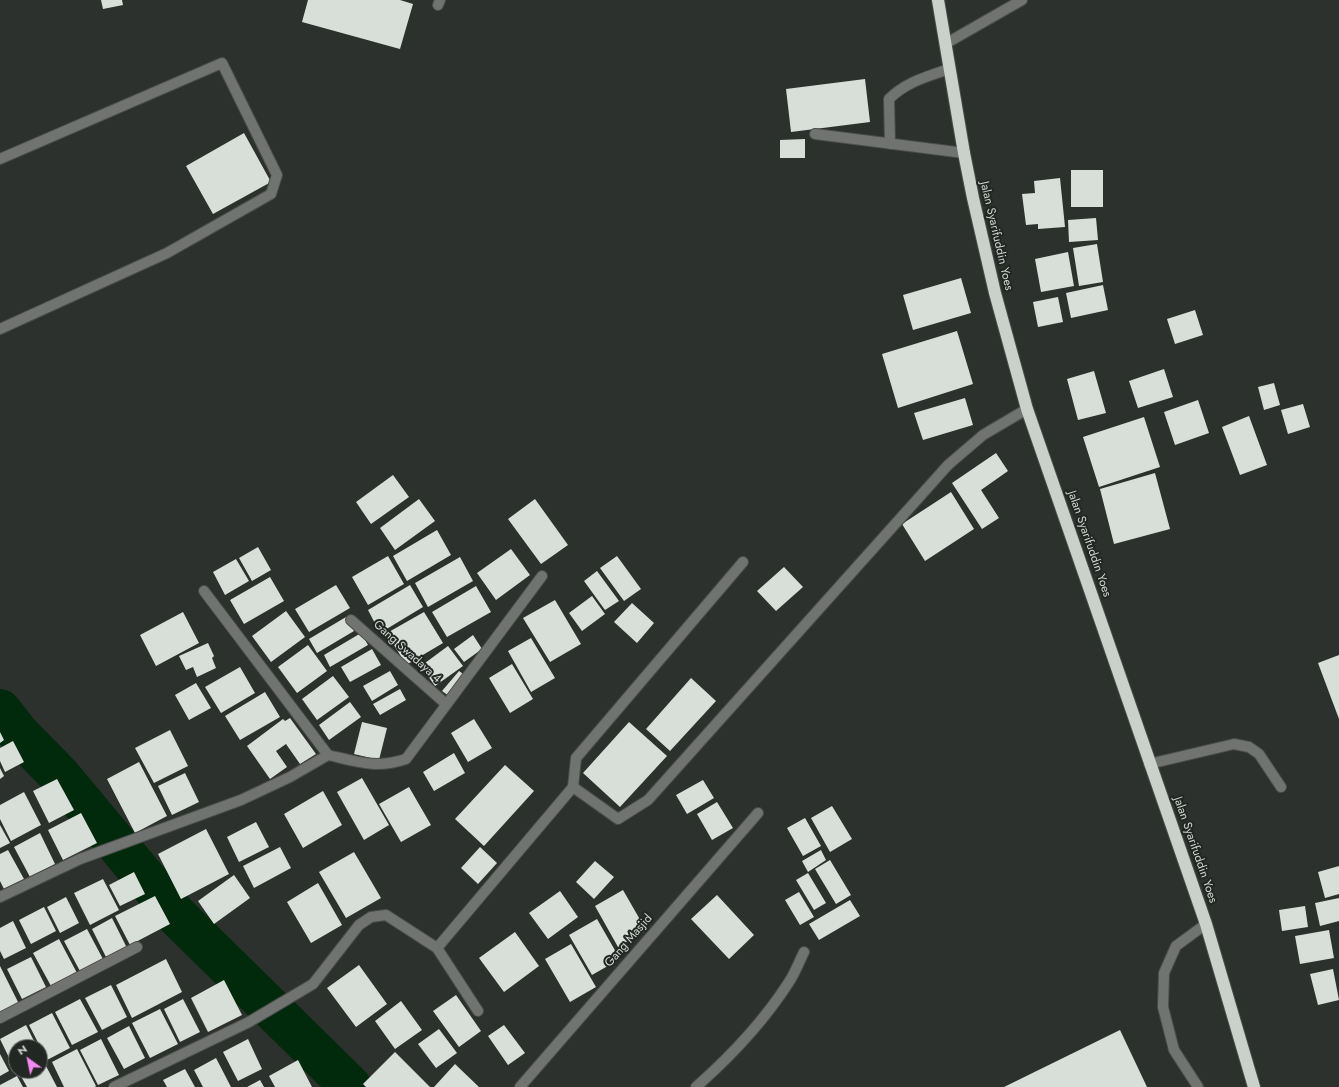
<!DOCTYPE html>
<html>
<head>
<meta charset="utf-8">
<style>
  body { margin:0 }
  #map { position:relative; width:1339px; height:1087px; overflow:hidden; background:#2c312d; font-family:Jost,sans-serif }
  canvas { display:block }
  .north { position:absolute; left:8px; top:1039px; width:40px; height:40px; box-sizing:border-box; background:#222723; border:1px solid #686c69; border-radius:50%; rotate:327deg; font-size:11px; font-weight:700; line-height:16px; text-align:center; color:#d1d4d1 }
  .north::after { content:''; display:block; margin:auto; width:14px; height:18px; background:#f489f0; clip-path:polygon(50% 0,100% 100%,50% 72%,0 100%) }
</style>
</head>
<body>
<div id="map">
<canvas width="1339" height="1087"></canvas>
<div class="north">N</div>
</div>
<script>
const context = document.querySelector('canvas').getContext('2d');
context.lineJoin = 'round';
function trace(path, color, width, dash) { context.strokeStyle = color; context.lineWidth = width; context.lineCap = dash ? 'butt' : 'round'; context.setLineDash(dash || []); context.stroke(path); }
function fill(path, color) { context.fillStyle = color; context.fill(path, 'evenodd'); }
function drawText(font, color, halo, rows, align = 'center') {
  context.font = font + ' Jost,sans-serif'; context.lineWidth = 4; context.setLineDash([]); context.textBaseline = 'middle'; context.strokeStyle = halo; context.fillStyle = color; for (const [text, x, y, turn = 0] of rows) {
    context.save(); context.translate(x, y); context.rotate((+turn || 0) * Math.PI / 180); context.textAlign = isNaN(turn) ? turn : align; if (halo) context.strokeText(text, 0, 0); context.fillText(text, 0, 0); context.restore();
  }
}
trace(new Path2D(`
  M0,710l18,23 42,43 116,139 175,172`), '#01290c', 42);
fill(new Path2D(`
  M101,0h21l1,5 -20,4z
  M308,0h92l13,4 -13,45 -98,-27z
  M865,79l5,43 -79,10 -5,-43z
  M244,133l27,49 -58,32 -27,-48z
  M805,139v19h-25v-18z
  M1071,170h32v37h-32z
  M1060,178l5,49 -27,2v-5l-12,1 -4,-31 13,-1 -1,-12z
  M1096,218l2,22 -29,2 -1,-22z
  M1097,244l6,38 -24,4 -6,-38z
  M1068,252l6,34 -33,6 -6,-33z
  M961,278l10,35 -58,17 -10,-35z
  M1103,285l5,25 -37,8 -5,-25z
  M1058,297l5,25 -25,5 -5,-25z
  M1195,310l8,25 -28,9 -8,-25z
  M957,331l16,53 -75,24 -16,-54z
  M1164,369l9,28 -35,11 -9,-27z
  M1094,371l12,42 -28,7 -11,-41z
  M1274,383l6,22 -16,5 -6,-23z
  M965,398l8,27 -50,15 -9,-27z
  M1198,400l11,33 -34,12 -11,-33z
  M1303,404l7,23 -22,7 -7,-24z
  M1249,416l18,49 -27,10 -18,-48z
  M1144,417l16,50 -61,20 -16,-50z
  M996,453l12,18 -27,19 18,28 -17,11 -30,-46z
  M1155,473l15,56 -56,15 -14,-55z
  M393,475l16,22 -38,27 -15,-22z
  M951,492l23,37 -49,32 -23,-37z
  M419,499l16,22 -40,29 -15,-22z
  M535,499l33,46 -27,19 -33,-45z
  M437,530l14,25 -44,26 -14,-25z
  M258,547l13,23 -19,11 -13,-23z
  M511,549l19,26 -34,25 -19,-27z
  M388,556l16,28 -36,21 -16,-28z
  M617,556l24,33 -17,12 -24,-33z
  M460,557l13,24 -45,26 -13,-24z
  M236,559l13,22 -24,14 -12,-23z
  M784,567l19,20 -27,24 -19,-20z
  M597,571l22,30 -14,9 -21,-29z
  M270,577l14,24 -40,23 -14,-24z
  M336,585l14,23 -41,24 -14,-23z
  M410,585l13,22 -43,26 -12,-23z
  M476,586l15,26 -44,25 -15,-25z
  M592,596l13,18 -23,17 -13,-18z
  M555,600l26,44 -31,18 -27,-44z
  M632,603l22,20 -17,20 -23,-21z
  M286,611l19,26 -34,25 -19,-26z
  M183,612l16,31 -43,23 -16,-31z
  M424,612l19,31 -37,22 -19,-32z
  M346,617l8,14 -37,22 -8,-14z
  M361,633l7,12 -38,22 -6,-12z
  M473,635l9,14 -18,13 -10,-13z
  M531,638l24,40 -24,14 -23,-41z
  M208,643l6,13 -2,2 4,10 -19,9 -4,-10 -7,3 -7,-14z
  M308,645l19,26 -30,22 -19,-26z
  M448,646l15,20 -28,20 -14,-20z
  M372,649l9,16 -31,17 -9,-15z
  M1339,655v64l-21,-56z
  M512,664l21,35 -23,14 -21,-35z
  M240,667l15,26 -34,20 -16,-26z
  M390,671l8,14 -26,16 -9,-15z
  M459,671l7,5 -17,20 -7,-5z
  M333,676l16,21 -32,23 -15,-21z
  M691,678l25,23 -46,50 -24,-22z
  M196,683l15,25 -22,12 -14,-25z
  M400,689l6,11 -26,15 -7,-11z
  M265,692l15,25 -40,23 -15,-24z
  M350,702l11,15 -32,23 -10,-15z
  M290,718l26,36 -16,10 -14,-20 -10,7 11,16 -17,12 -23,-33 36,-27 2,2z
  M474,719l18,29 -24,14 -17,-29z
  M362,722l25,6 -8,32 -25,-6z
  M629,722l38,34 -47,51 -37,-34z
  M170,730l18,36 -34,17 -19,-35z
  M0,732l4,8 -4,3z
  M13,741l11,21 -19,10 -5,-11v-13z
  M454,753l11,20 -31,18 -11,-19z
  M139,762l28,54 -32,17 -28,-54z
  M505,765l29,26 -50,55 -29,-27z
  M0,768l4,8 -4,3z
  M185,773l14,29 -27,13 -14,-29z
  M362,778l27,47 -25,15 -27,-48z
  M57,779l17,31 -25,13 -16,-32z
  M703,780l11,18 -27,16 -11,-19z
  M409,787l22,38 -30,17 -22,-38z
  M323,791l19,34 -39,23 -19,-34z
  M24,792l17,33 -30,16 -11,-22v-14z
  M717,802l16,26 -21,12 -15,-26z
  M832,806l20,33 -22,13 -19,-34z
  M81,813l16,30 -34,17 -15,-30z
  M805,818l16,28 -18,10 -16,-28z
  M256,822l13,25 -30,15 -12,-25z
  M0,825l10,18 -10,5z
  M206,829l23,45 -48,25 -23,-45z
  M40,833l15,31 -25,13 -16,-30z
  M280,847l11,21 -37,20 -11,-22z
  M480,847l17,16 -19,21 -17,-16z
  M8,850l16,29 -20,10 -4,-8v-27z
  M821,850l5,10 -18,12 -6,-11z
  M354,852l27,46 -35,20 -27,-46z
  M830,860l21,35 -15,9 -21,-35z
  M595,861l19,16 -20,22 -18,-17z
  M1339,866v28l-14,4 -7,-26z
  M134,872l11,22 -25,12 -11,-21z
  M808,873l18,30 -12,7 -18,-30z
  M234,875l16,23 -36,26 -16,-23z
  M103,879l16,31 -29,15 -16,-32z
  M318,883l24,42 -31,18 -24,-41z
  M623,890l23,40 -28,17 -23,-41z
  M560,891l18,26 -30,22 -19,-26z
  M799,892l15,25 -14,8 -15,-25z
  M717,895l37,40 -25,24 -38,-40z
  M155,896l15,28 -40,21 -15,-29z
  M66,897l13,26 -19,10 -13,-26z
  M1339,898v23l-19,5 -5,-23z
  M850,900l10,16 -41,24 -10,-16z
  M1305,906l3,21 -26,4 -3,-21z
  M44,907l12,24 -25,13 -12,-24z
  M112,918l15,30 -20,11 -15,-30z
  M597,919l23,40 -28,16 -23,-40z
  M13,921l13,27 -22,11 -4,-8v-23z
  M87,929l17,32 -23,12 -17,-32z
  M1329,930l5,28 -34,6 -5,-28z
  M515,932l24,34 -35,26 -25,-34z
  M59,939l18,34 -26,13 -18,-33z
  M571,944l25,43 -26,15 -25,-43z
  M31,957l15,30 -24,12 -15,-30z
  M166,959l16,33 -50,26 -16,-33z
  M359,965l28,39 -31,23 -29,-39z
  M0,966l19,38 -19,9z
  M1333,969l6,31 -21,5 -8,-31z
  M224,980l18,35 -34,17 -17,-34z
  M111,985l16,32 -25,13 -17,-32z
  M456,995l25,36 -22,16 -26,-36z
  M80,999l18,33 -26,13 -17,-33z
  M183,999l17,33 -20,10 -16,-33z
  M401,1001l21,29 -27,19 -20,-28z
  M160,1009l18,35 -28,14 -18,-35z
  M52,1013l18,35 -23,12 -18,-35z
  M26,1025l11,22h-21v24h7l-6,3 -17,-35z
  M504,1025l21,28 -17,12 -20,-29z
  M129,1026l16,32 -21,11 -17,-31z
  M439,1029l18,24 -21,15 -18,-24z
  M1120,1030l27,57h-143z
  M101,1039l18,36 -21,10 -18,-35z
  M248,1039l14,30 -24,12 -15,-29z
  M77,1049l19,37 -1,1h-31l-12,-25z
  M395,1052l35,35h-64l-3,-3z
  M0,1054l9,17 -9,5z
  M216,1058l15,29h-28l-9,-17z
  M298,1060l14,27h-37l-6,-11z
  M455,1064l24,23h-45z
  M46,1066l11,21h-30l-5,-9 13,-7h5v-2z
  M185,1069l10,18h-28l-4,-7z
  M17,1076l6,11h-23v-2z
  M260,1080l4,7h-17z`), '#d8dfd9');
const minor = new Path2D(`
  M438,5l2,-5
  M945,44l77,-44
  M815,134l149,19
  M890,144l-1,-45c17,-17 37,-22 60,-30
  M0,159l222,-96 55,112 -6,19 -104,59 -167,76
  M204,591l124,164
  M351,620l95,84
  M1149,764l85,-20 15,3 10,7 22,33
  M573,787l3,-29 167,-196
  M0,897l80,-38 161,-59 49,-23 38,-22c30,7 48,14 78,4l136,-183
  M437,948l136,-161 45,32 30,-19 300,-335 35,-30 44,-26
  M0,1018l137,-71
  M114,1087l135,-65 64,-38 46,-59 12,-8 15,-2 51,33 41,63
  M520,1087l238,-274
  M696,1087c34,-30 68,-66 93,-105 6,-9 10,-20 15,-30
  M1198,1087l-24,-37 -11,-43 1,-34 12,-27 30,-22`);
const highway = new Path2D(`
  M938,0l26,153 9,45 22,95 32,116 179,515 48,163`);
trace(minor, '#4a4e4b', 12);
trace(highway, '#4a4e4b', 14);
trace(minor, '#717371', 10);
trace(highway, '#cad1cb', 12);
drawText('12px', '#d1d4d1', '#222723', [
  ["Jalan Syarifuddin Yoes",996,236,77],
  ["Jalan Syarifuddin Yoes",1089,544,71],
  ["Gang Swadaya 4",407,652,42],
  ["Jalan Syarifuddin Yoes",1195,850,71],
  ["Gang Masjid",629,941,-49]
]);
</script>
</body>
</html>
